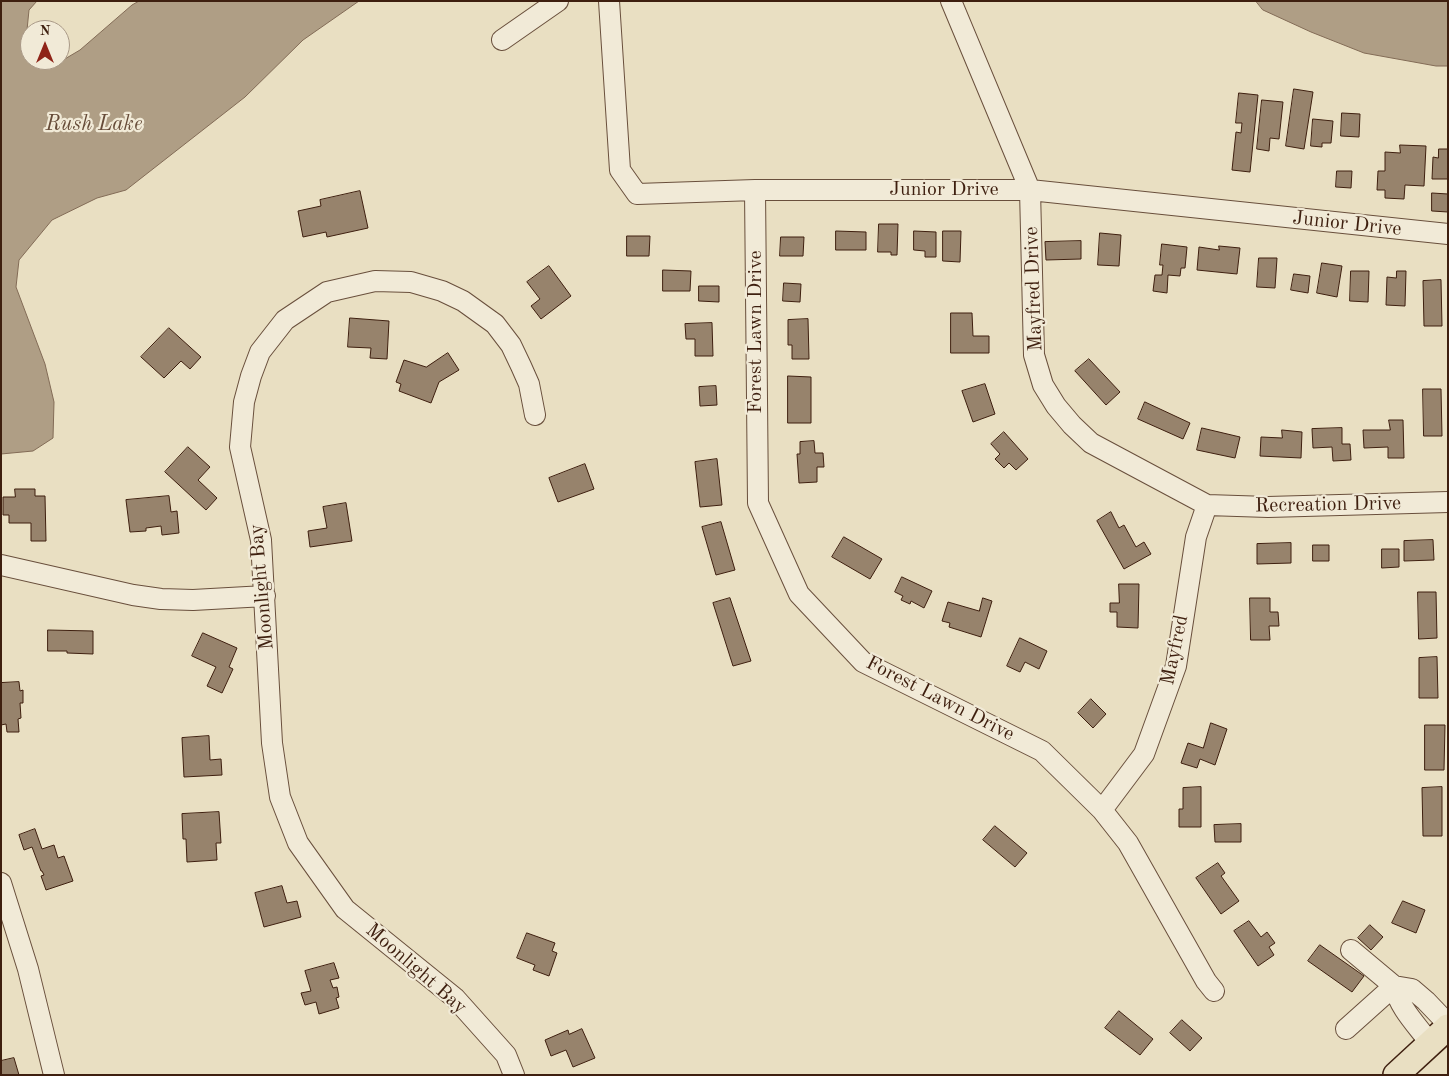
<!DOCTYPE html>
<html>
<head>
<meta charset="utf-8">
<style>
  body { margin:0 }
  #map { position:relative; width:1449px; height:1076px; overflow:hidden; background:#e9dfc2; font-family:"Old Standard TT",serif }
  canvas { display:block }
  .frame { position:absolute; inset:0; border:2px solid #3e1f0f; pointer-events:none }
  .north { position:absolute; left:20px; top:20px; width:50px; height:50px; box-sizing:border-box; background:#f1ead7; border:1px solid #a99987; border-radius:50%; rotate:0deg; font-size:14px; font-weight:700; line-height:20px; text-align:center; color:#3e1f0f }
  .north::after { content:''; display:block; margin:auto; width:18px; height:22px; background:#8f2418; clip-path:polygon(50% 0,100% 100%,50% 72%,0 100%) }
</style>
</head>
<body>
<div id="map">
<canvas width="1449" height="1076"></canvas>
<div class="frame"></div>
<div class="north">N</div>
</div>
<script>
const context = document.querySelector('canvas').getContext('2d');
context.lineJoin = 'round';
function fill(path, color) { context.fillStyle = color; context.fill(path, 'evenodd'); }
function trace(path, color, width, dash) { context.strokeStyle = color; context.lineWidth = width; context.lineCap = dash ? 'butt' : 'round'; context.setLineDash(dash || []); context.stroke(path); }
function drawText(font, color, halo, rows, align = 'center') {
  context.font = font + ' "Old Standard TT",serif'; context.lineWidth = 4.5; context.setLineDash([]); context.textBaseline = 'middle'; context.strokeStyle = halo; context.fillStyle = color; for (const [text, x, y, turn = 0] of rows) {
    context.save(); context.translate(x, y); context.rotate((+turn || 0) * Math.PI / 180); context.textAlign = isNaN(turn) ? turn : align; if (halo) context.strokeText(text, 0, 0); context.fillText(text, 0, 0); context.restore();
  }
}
const water = new Path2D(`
  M1,1h36l-8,9 -4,40 5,5v5h4l3,2 21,1 22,-13 52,-45 7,-4h220l-56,39 -58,57 -119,93 -29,8 -45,22 -33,40 -3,27 29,77 9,38 -1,36 -20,13 -32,3z
  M1256,1h192v65h-12l-72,-13 -53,-21 -48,-22z`);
fill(water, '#af9e85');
trace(water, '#826b56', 1);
const building = new Path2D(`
  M1294,89l19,3 -9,57 -18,-3z
  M1239,93l19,2 -8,77 -18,-2 4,-38 5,1 1,-10h-6z
  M1262,100l21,2 -4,37 -9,-1 -1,13 -12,-2z
  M1342,113l18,1 -1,23 -18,-1z
  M1313,119l20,2 -2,22h-9v4l-11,-1z
  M1400,145l26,1 -2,40 -19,-1 -1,14 -19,-1v-8h-8l1,-19h7v-19l15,1z
  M1439,149h9v30h-16l1,-22 5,1z
  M1337,171h15l-1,17 -15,-1z
  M360,191l8,37 -41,9 -1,-5 -23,5 -5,-26 23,-5 -1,-6z
  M1432,193l16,1v18l-16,-1z
  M879,224h19l-1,31h-6v-3h-13z
  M836,231l30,1v18h-30z
  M914,231l22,1v25h-11v-6l-11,-1z
  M943,231h18l-1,31 -17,-1z
  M1100,233l21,2 -2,31 -21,-1z
  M627,236h23l-1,20h-22z
  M781,237h23l-1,19h-23z
  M1081,241v18l-35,1 -1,-18z
  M1162,244l25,3 -2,21h-4l-1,8 -12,-1 -1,18 -14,-2 2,-16h7l1,-10h-3z
  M1219,246l21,2 -3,26 -40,-4 2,-23 20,3z
  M1259,258h18l-2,30 -18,-1z
  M1322,263l20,3 -5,31 -20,-4z
  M549,266l22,30 -30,23 -10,-13 9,-7 -13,-17z
  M663,270l28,1 -1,20h-27z
  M1351,271h18l-1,31 -18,-1z
  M1397,271h9l-1,35 -19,-1 1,-28 9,1z
  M1294,274l16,2 -2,17 -17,-3z
  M1441,280l1,46h-18l-1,-45z
  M784,283l17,1 -1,18 -17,-1z
  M699,286h20v16l-20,-1z
  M951,313h21l1,23h16v17h-38z
  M350,318l39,3 -2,38 -17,-1 1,-10 -23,-1z
  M808,319l1,40h-17v-14h-4v-25z
  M712,323l1,33h-18v-17h-9l-1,-15z
  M169,328l32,29 -11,12 -9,-8 -17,17 -23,-21z
  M448,353l11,17 -20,12 -8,21 -32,-12 2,-7 -5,-2 8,-22 22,7z
  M1089,359l31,33 -14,13 -31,-34z
  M788,376l23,1v46h-23z
  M985,384l10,30 -22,8 -11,-31z
  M716,386l1,19 -17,1 -1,-19z
  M1423,389h18l1,47h-18z
  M1145,402l45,21 -7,16 -45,-20z
  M1389,420h14l1,38h-16v-11l-24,1 -1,-18h27z
  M1202,428l38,9 -5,21 -38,-8z
  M1342,428v16h8l1,16 -18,1 -1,-14 -19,1 -1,-19z
  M1282,430l20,2 -1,26 -41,-2 1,-19 21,1z
  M1004,432l24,27 -12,11 -7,-7 -5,5 -9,-9 5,-5 -9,-10z
  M814,441l1,12h8l1,14h-7v15l-18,1 -2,-29h3v-12z
  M188,447l22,20 -12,13 19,18 -11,12 -41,-38z
  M717,459l5,46 -22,2 -5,-45z
  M585,464l9,25 -36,13 -9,-24z
  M15,489h20v7h10l1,45h-15v-18h-22v-8h-6v-18h12z
  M169,496l2,16 6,-1 2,22 -17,2 -1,-9 -15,2v3l-16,1 -4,-32z
  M346,503l6,38 -42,6 -2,-16 19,-3 -4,-21z
  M1111,512l8,16 5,-3 12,22 8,-5 7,12 -27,15 -27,-48z
  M721,522l14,48 -19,5 -14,-48z
  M844,537l38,22 -12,20 -38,-22z
  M1433,540l1,20 -30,1v-20z
  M1291,543v20l-34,1v-20z
  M1313,545h16v16h-16z
  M1382,549h17v18l-17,1z
  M902,577l30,14 -8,17 -13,-7 -1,3 -9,-4 2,-4 -8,-4z
  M1119,584h20l-1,44 -21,-1v-15h-7v-9h9z
  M1418,592h18l1,46 -18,1z
  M730,598l21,63 -18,5 -20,-63z
  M983,598l9,3 -11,36 -32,-10 1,-4 -8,-2 6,-19 31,9z
  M1250,598h20v14h8l1,14h-10l1,14h-19z
  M48,630l45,1v23l-26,-1v-2h-19z
  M203,633l34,15 -8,19 4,2 -11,24 -15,-7 9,-19 -24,-11z
  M1020,638l27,13 -8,18 -14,-7 -5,10 -13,-6z
  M1437,657l1,41h-19v-40z
  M19,682l1,9 3,-1v13h-3l1,15 -3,1 1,13h-12l-1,-8 -5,1v-42z
  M1091,699l15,15 -13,14 -15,-15z
  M1211,723l16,6 -12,36 -15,-6 -3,9 -16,-5 7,-20 15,5z
  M1425,725h20l-1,45h-19z
  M209,736l1,24 11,-1 1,16 -38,2 -2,-39z
  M1201,787v40h-22v-18h4v-21z
  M1442,787v49h-19l-1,-48z
  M219,812l2,31h-5l1,17 -30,2 -1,-23h-3l-1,-25z
  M1241,824v18h-26l-1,-17z
  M995,826l32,27 -12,14 -32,-27z
  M35,829l7,20 12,-4 4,13 6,-2 9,25 -27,9 -5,-14 3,-1 -2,-4h-1l-9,-24 -8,3 -5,-15z
  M1218,863l7,10 -4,3 18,25 -18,13 -25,-36z
  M282,886l5,17 10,-2 4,16 -37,10 -9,-34z
  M1403,901l22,9 -9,23 -24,-10z
  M1249,921l12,16 6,-5 8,11 -6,4 5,8 -16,11 -24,-35z
  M1370,925l13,12 -12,13 -13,-12z
  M527,933l28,10 -3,8 5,2 -8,23 -16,-6 2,-5 -18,-7z
  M1320,945l44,31 -12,16 -44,-31z
  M334,963l5,15 -9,2 3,8 4,-1 2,10 -3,1 3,10 -20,6 -3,-12 -11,3 -4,-12 10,-2 -6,-20z
  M1119,1011l34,28 -13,16 -35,-27z
  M1182,1020l20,18 -12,13 -20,-18z
  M582,1029l13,29 -22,9 -7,-17 -15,6 -6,-16 23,-10 1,4z
  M14,1058l5,17h-18v-14z`);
fill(building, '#97836c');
trace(building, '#3e1f0f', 1);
const minor = new Path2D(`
  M609,1l11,169 17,24 118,-4h275l418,44
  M951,1l79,189 4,165 9,30 13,21 16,19 19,18 116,62 61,2 180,-5
  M502,40l56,-39
  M755,190l3,313 41,91 64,68 179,89 60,59 26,33 78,138 8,10
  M1,565l132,30 28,4 32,1 72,-4
  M1102,810l42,-56 32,-88 20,-129 11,-32
  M1,883l27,86 26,106
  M1351,950l43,36 18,3 14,12 22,23
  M1394,986c6,23 22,38 36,57
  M1346,1029l48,-43
  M514,1075l-8,-20 -51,-57 -110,-89 -47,-66 -18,-46 -8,-54 -11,-203 -21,-93 4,-45 7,-26 9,-24 25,-32 42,-28 48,-11 36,1 31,9 21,10 32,23 16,21 10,21 8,18 6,31`);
const major = new Path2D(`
  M1396,1075l52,-48`);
trace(minor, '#694f3c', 22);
trace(major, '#3e1f0f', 28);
trace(minor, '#f1ead7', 20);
trace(major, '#e9dfc2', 25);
drawText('20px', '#3e1f0f', '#f1ead7', [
  ["Junior Drive",944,190],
  ["Junior Drive",1347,224,6],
  ["Mayfred Drive",1034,289,-92],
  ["Forest Lawn Drive",756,332,-90],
  ["Recreation Drive",1328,505,-1],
  ["Moonlight Bay",262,587,-95],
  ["Mayfred",1175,650,-78],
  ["Forest Lawn Drive",940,699,27],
  ["Moonlight Bay",416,969,41]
]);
drawText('italic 21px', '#664b38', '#f1ead7', [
  ["Rush Lake",94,124]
]);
</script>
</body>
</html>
